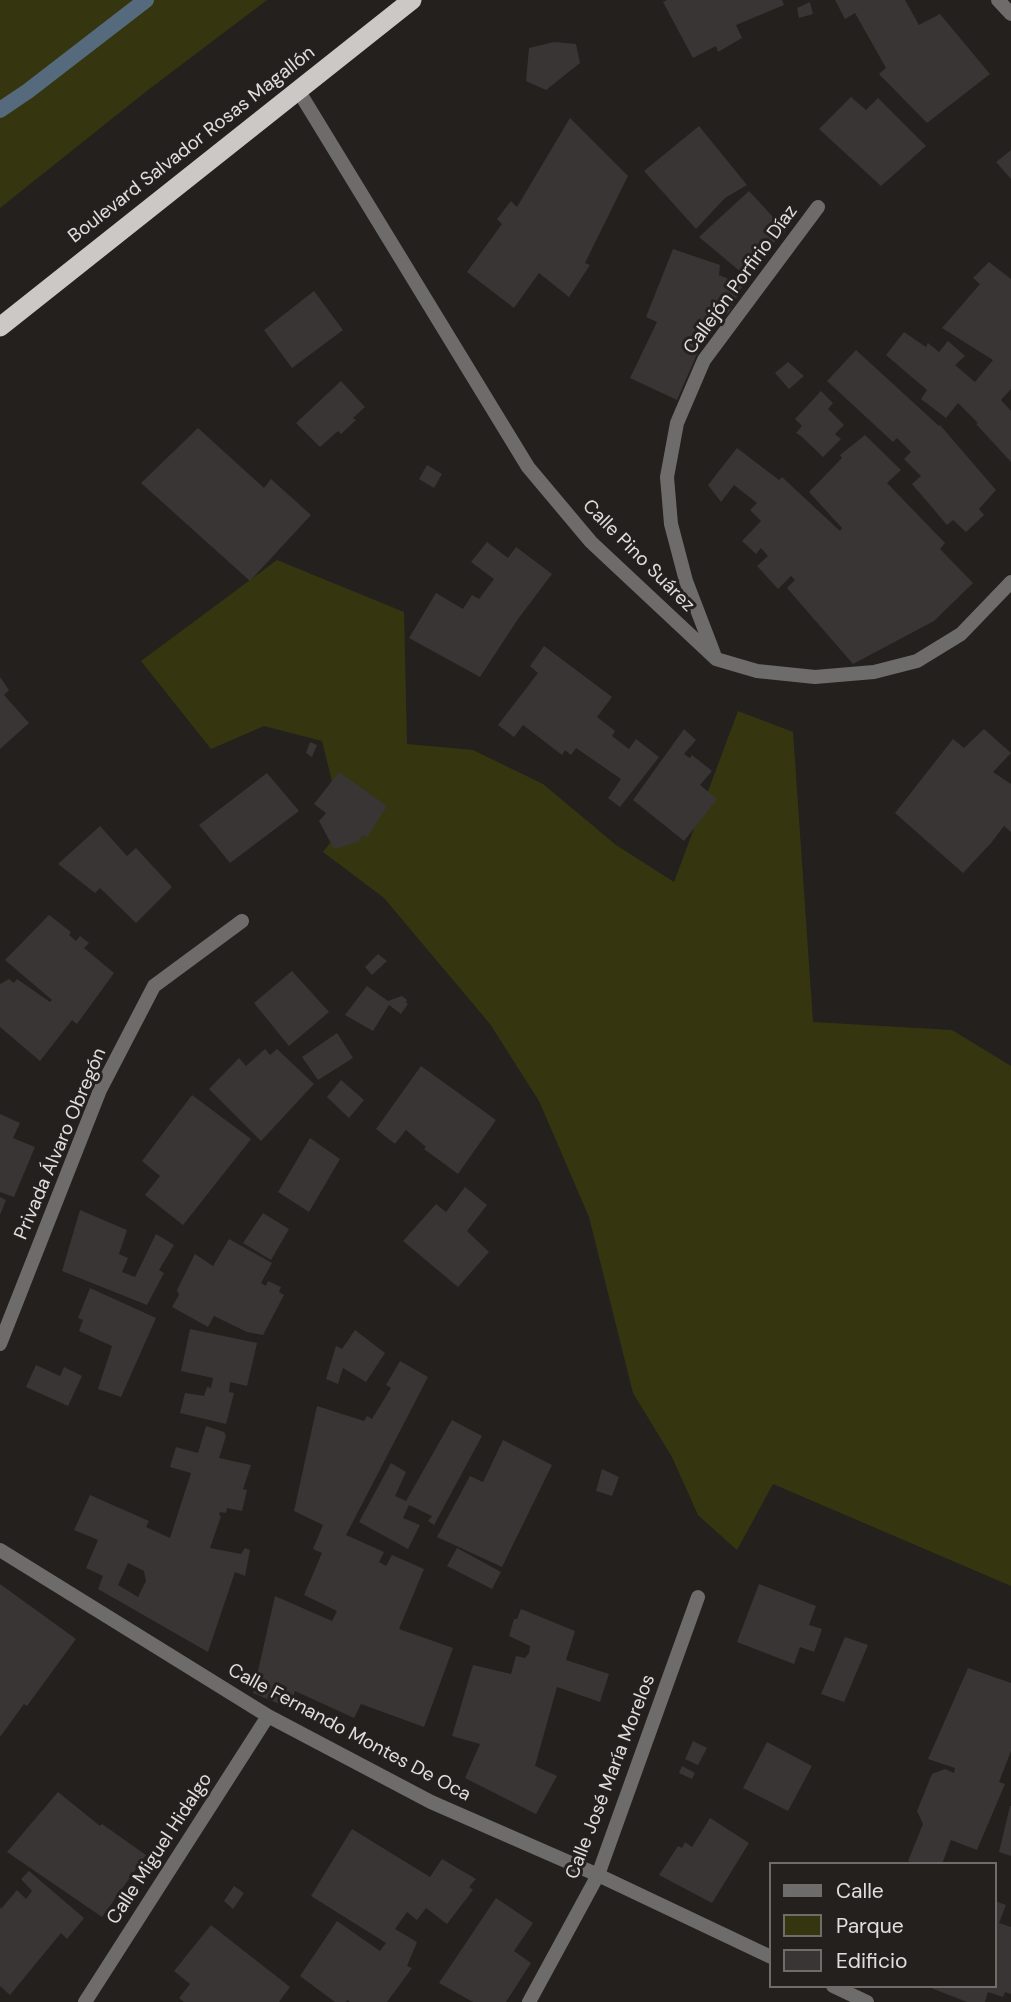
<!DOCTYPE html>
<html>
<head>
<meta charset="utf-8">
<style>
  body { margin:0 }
  #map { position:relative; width:1011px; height:2002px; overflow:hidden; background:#23201e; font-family:"DM Sans",sans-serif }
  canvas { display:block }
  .legend { position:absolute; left:769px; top:1862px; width:228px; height:126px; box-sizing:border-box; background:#23201e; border:2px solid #6f6c6a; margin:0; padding:9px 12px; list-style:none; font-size:21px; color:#e0dedd }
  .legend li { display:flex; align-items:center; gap:14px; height:35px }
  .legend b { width:35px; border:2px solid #6f6c6a }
</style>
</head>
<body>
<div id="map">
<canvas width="1011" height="2002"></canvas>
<ul class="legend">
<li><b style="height:9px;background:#6e6c6b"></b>Calle</li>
<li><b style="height:19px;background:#353610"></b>Parque</li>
<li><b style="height:19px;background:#393534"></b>Edificio</li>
</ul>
</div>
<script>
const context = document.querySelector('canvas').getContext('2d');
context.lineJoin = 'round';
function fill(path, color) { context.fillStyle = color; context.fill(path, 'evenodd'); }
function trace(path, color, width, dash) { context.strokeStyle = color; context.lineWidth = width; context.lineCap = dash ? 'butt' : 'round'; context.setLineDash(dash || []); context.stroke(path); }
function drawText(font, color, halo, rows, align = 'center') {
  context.font = font + ' "DM Sans",sans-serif'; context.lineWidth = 6; context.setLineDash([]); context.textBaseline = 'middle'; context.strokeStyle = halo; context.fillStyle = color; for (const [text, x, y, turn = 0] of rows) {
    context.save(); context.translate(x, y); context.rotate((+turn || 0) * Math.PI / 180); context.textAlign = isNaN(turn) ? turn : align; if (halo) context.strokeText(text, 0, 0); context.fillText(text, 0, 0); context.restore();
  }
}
fill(new Path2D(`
  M0,0h267l-119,90 -148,118z
  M277,560l127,52 3,132 66,6 70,34 73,61 58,37 64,-171 55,21 20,290 139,8 59,36v520l-238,-102 -36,66 -39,-35 -26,-58 -39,-64 -44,-176 -50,-116 -49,-77 -106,-126 -61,-46 20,-26 -21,-85 -58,-15 -53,23 -70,-88z`), '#353610');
trace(new Path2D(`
  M0,110l28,-19 118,-91`), '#566a7d', 16);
fill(new Path2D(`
  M667,0h115l2,5 -48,20 6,13 -24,14 -2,-6 -23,12 -30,-56z
  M835,0h70l14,25 21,-11 50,60 -63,49 -48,-49 7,-6 -31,-55 -10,6z
  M810,2l3,12 -14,4 -2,-10z
  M554,42l22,2 4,19 -34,27 -20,-9 3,-33z
  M851,97l15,13 12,-12 48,48 -45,40 -62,-57z
  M570,118l58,58 -43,87 5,2 -21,32 -30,-24 -25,35 -47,-36 35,-48 -5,-5 14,-18 6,6z
  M699,126l48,59 -22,13 -29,31 -52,-58z
  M1011,150v29l-15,-17z
  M749,191l37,40 -44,42 -43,-36z
  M673,249l47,16 -1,10 24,10 -15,29 -11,-6 -40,92 -47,-22 27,-56 -11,-5z
  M989,262l22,17v110l-10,11 10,11v51l-35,-38 2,-1 -20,-20 -12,15 -25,-19 6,-9 -41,-35 18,-23 22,15 2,-4 11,9 9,-11 17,15 -10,9 20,17 18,-22 -51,-32 38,-44 -7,-6z
  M314,291l29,39 -51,38 -28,-38z
  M856,350l83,76 1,-1 56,65 -17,19 5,6 -18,17 -13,-12 -6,5 -35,-41 9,-8 -17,-17 7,-7 -14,-14 -4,4 -66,-61z
  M788,362l16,14 -15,13 -14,-16z
  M341,381l24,26 -12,11 3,2 -15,14 -3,-3 -18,16 -24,-24z
  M821,391l12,12 -5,6 16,16 -9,9 6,5 -18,18 -22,-21 -5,-3 6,-7 -7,-7z
  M198,428l66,60 7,-9 40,36 -61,66 -109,-98z
  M865,435l36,35 -14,13 58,60 -5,6 33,34 -39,38 -81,43 -66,-76 8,-8 -4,-4 -13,13 -21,-23 11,-10 -7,-8 -5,6 -14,-13 19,-20 -11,-11 7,-7 -23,-18 -13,17 -13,-17 29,-37 42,32 3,-3 58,54 2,-3 -33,-36 33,-34 -2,-3z
  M427,465l15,9 -8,14 -15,-9z
  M487,542l21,16 8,-11 36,27 -34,45 -38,58 -71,-39 27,-45 27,16 9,-14 7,4 15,-20 -23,-17z
  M544,646l68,51 -15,20 18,14 -3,5 17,13 7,-10 23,18 -39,50 -12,-9 13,-19 -45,-31 -5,7 -6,-5 -3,5 -39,-30 -9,12 -16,-12 40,-52 -8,-7z
  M0,677l9,13 -5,5 25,28 -29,26z
  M684,729l12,11 -12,14 6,4 2,-3 20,16 -12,14 17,14 -33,42 -51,-41z
  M984,729l27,24 -18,19 18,12v48l-7,-6 -13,17 -28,30 -68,-60 58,-74 11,9z
  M310,742l7,3 -5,12 -6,-4z
  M339,772l48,34 -20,31 -4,-2 -5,7 -24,7 -15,-28 7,-8 -12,-9z
  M267,773l32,38 -69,52 -31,-38z
  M100,826l27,30 9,-8 36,39 -36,36 -36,-35 -5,5 -37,-29z
  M49,915l22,17 -2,3 7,6 4,-5 9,7 -5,5 30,25 -37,51 -5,-4 -32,41 -40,-34v-43l9,-5 5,4 3,-4 33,23 2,-2 -47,-40z
  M378,954l9,7 -15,14 -7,-8z
  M292,971l37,41 -40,34 -35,-43z
  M367,986l21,15 14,-5 5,4 -1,3 2,1 -7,10 -12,-9 -16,26 -28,-16z
  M337,1033l16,25 -35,22 -16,-23z
  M265,1049l5,6 7,-6 37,35 -53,57 -52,-52 30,-31 7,8z
  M421,1066l75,54 -38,54 -34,-25 2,-2 -20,-17 -11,14 -19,-15z
  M341,1080l23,20 -15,18 -22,-21z
  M192,1095l59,44 -68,86 -38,-30 15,-19 -18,-15z
  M0,1114l20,9 -7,15 22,9 -21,50 -14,-5z
  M310,1138l30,21 -31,53 -31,-20z
  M465,1187l22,18 -20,26 22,21 -31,35 -55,-46 33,-37 10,8z
  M0,1197l6,3 -6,15z
  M80,1210l47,20 -8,24 9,4 -6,14 13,5 21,-43 18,11 -15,25 5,3 -17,32 -85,-34z
  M263,1213l26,16 -18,31 -28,-17z
  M229,1239l43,24 -11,20 5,3 2,-5 13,6 -2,5 5,3 -21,40 -16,-3 -33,-16 -6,11 -36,-20 7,-12 -2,-5 18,-36 18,12z
  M90,1288l66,30 -35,79 -23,-8 14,-43 -33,-15 4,-11 -5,-2z
  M190,1329l67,14 -10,43 -17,-4 -1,10 5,1 -8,31 -46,-11 5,-20 19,3 3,-9 4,1 2,-10 -32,-7z
  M355,1330l30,23 -19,29 -23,-14 -5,16 -12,-5 10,-33 6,3z
  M400,1361l28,16 -82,158 38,17 -5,10 7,4 6,-11 32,14 -25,60 54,19 -29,79 -63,-23 -7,14 -59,-27 -6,17 -36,-15 22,-97 57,25 5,-10 -33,-16 18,-42 -9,-4 10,-24 -29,-14 23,-105 47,15 3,-5 5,3 19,-31 -5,-3z
  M36,1365l24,11 4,-9 18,9 -14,30 -42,-19z
  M452,1420l30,16 -48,89 -6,-4 4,-5 -23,-11 -6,13 17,7 -12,24 -49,-27 32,-59 15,9 -11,24 11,5z
  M206,1426l18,6 2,4 -7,22 32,7 -8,24 4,1 -5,21 -15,-3 -1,5 -6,-1 -1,3 2,1 -11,32 31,6 4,-6 5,2 -5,26 -10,-4 -27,80 -110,-63 5,-13 -17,-8 12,-28 -24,-10 16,-35 59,26 -3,6 24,11 21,-65 -21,-6 6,-20 22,6zM128,1563l16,8 2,10 -8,16 -20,-12z
  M503,1440l49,25 -50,102 -65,-30 33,-61 13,6z
  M602,1469l17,8 -7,19 -16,-5z
  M457,1548l44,24 -9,17 -45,-23z
  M0,1584l76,55 -49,67 -3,-2 -24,33z
  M759,1584l57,22 -7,19 13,4 -8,23 -14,-5 -6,17 -57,-22z
  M521,1609l54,22 -9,29 43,14 -9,28 -43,-15 -22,79 22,10 -21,38 -71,-36 15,-34 -28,-8 21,-71 38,9 5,-18 9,2 4,-5 1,-7 -21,-10 5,-17h3z
  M845,1637l23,8 -24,57 -23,-8z
  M968,1668l43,15v68l-12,31 6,2 -28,66 -26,-10 -9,24h-26l-8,-3 15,-37 -6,-13 15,-37 13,-5 9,4 1,-5 -27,-9z
  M693,1741l14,7 -9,17 -13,-6z
  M767,1742l45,24 -24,45 -45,-23z
  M682,1766l13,7 -3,6 -13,-6z
  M58,1792l42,34 2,-2 44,31 -44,62 -95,-65z
  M1010,1806h1v50l-12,-4z
  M710,1818l39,25 -37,60 -53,-28 19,-29 4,2 3,-6 7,5z
  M352,1829l78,48 12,-18 34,20 -7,8 4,3 -26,34 -21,-16 -9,12 -10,-8 -12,17 22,13 -10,24 5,2 -25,34h-37l-3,-2 -1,2h-11l-35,-26 37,-55 43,30 6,-8 -75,-47z
  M29,1871l55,47 -17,21 -6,-6 -51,62 -10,-9v-79l1,2 16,-19 9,9 6,-8 -11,-12z
  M234,1886l10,7 -11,16 -9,-8z
  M496,1898l37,25 -19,28 17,12 -25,39h-33l-34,-19z
  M995,1901l11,4 -7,18 12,4v67l-6,-2 -2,5 -15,-5 -3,10h-18l-41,-16h69z
  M211,1925l79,62 -11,15h-95l-5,-4 11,-14 -16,-13z`), '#393534');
trace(new Path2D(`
  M998,0l13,14
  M298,90l230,377 63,75 125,117 41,12 58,6 59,-5 43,-11 44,-27 50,-52
  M714,654l-28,-73 -15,-57 -4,-47 10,-54 27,-63 114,-153
  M0,1344l100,-254 54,-104 88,-65
  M0,1550l268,166 163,86 167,73 173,82
  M833,1986l34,16
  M85,2002l183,-286
  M529,2002l69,-127 100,-278`), '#6e6c6b', 14);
trace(new Path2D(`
  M0,327l412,-327`), '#ccc8c6', 19);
drawText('19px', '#e0dedd', '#23201e', [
  ["Boulevard Salvador Rosas Magallón",192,145,-38],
  ["Callejón Porfirio Díaz",741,280,-54],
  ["Calle Pino Suárez",638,556,45],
  ["Privada Álvaro Obregón",61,1144,-67],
  ["Calle Fernando Montes De Oca",349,1733,28],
  ["Calle José María Morelos",611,1777,-69],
  ["Calle Miguel Hidalgo",160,1849,-57]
]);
</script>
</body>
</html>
